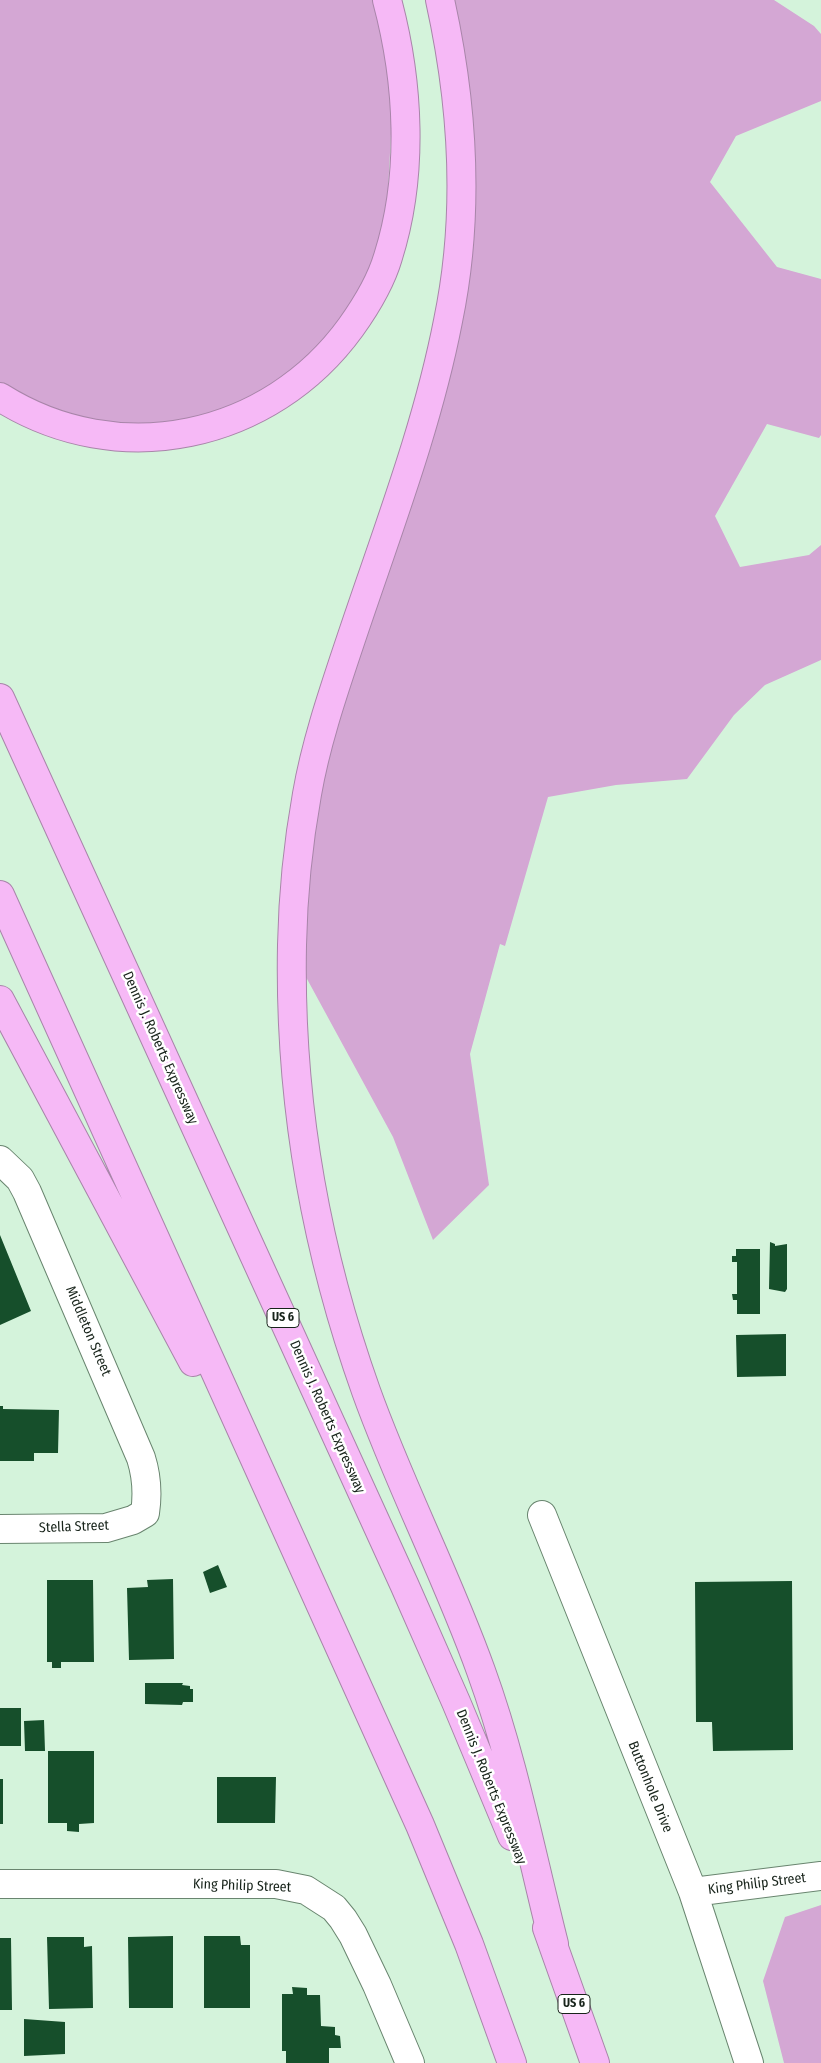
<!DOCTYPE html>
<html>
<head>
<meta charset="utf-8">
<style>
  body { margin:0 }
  canvas { display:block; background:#d4f3db }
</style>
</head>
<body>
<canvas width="821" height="2063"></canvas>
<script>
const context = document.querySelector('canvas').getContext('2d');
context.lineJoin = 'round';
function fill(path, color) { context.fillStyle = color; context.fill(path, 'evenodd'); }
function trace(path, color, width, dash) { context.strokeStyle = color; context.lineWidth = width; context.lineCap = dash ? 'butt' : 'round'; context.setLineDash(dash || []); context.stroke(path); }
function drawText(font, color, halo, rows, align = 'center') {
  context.font = font + ' "Fira Sans Condensed",sans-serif'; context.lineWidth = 5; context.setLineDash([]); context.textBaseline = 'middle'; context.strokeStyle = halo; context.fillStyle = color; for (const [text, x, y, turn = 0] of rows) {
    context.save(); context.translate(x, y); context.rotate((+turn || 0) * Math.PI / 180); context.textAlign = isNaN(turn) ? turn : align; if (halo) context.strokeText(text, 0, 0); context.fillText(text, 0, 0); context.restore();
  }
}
fill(new Path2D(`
  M0,0h378l15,96 -6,113 -9,48 -30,62 -31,35 -85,60 -78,20 -154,-27z
  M430,0h344l40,26 7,8v67l-85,35 -26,46 67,85 44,12v156l-2,3 -52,-14 -52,92 25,51 69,-12 12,-10v115l-56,25 -31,30 -47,64 -71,6 -68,12 -43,149 -5,-2 -30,110 19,131 -56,55 -40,-103 -105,-193 17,-174 142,-449 6,-213z
  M821,1905v158h-37l-21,-82 22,-64z`), '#d4a7d4');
fill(new Path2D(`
  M0,1235l31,76 -31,14z
  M770,1242l5,2v2l12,-2v45l-2,3 -16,-3z
  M736,1249h24v65h-23v-14h-4l-1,-6h5v-32h-5v-6h4z
  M786,1334v42l-49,1 -1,-42z
  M0,1406h3v3l56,1 -1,43h-24v8h-34z
  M218,1565l9,22 -17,6 -7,-21z
  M173,1579l1,80 -45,1 -2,-72 21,-1 -1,-7z
  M47,1580h46l1,82h-33v6h-9v-6h-5z
  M792,1581l1,169 -80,1 -1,-29h-16l-1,-140z
  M145,1683h38l-1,2 8,1v3h3v13h-10l-1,3 -37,-1z
  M0,1708h21v38h-21z
  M44,1720l1,31h-20l-1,-30z
  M48,1751h46v72l-15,1v8l-12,-1v-8h-19z
  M217,1777h59l-1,46h-58z
  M0,1779h3v45h-3z
  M173,1936v72h-44l-1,-71z
  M204,1936h36l1,9h9v63h-46z
  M47,1937h37v10l8,-1 1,62 -44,1z
  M0,1938h11l1,72h-12z
  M292,1987l15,1v7h13l1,31 14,1v8l5,1 1,12h-12v15h-43v-12h-4v-57h11z
  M24,2019l41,3v32l-41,2z`), '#164f2b');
const minor = new Path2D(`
  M0,1160l20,19 7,13 114,266c6,19 7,35 4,55l-12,7 -27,8 -106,1
  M542,1515l151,377 56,171
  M0,1884h276l30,6 28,18 9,11 10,16 24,50 33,78
  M693,1892l128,-16`);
const highway = new Path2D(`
  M440,0c23,104 30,215 8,321 -21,108 -62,213 -97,318 -17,51 -35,103 -44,155 -9,50 -14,101 -15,151 -3,152 23,303 74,446 34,95 81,185 115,280 32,88 50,182 73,273
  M0,397c119,75 270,42 351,-70 15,-21 30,-46 37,-70 26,-82 21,-175 -1,-257
  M0,698l404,886 52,118 56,134
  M0,895l420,930 49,119 43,119
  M0,1000l193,362
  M547,1928l48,135`);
trace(minor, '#69856f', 30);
trace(highway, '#a885a9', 30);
trace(minor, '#fff', 28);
trace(highway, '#f6b9f6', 28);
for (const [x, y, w] of [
  [283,1318,32],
  [574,2004,32]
]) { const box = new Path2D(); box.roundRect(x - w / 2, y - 9.5, w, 19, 4); context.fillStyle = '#fff'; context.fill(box); trace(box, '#18241b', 1); }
drawText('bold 12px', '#18241b', null, [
  ["US 6",283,1318],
  ["US 6",574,2004]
]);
drawText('14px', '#18241b', '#fff', [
  ["Dennis J. Roberts Expressway",160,1048,66],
  ["Middleton Street",88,1331,67],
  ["Dennis J. Roberts Expressway",327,1417,66],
  ["Stella Street",74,1527,-2],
  ["Dennis J. Roberts Expressway",491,1787,68],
  ["Buttonhole Drive",650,1787,68],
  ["King Philip Street",757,1884,-7],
  ["King Philip Street",242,1886,2]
]);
</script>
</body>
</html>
